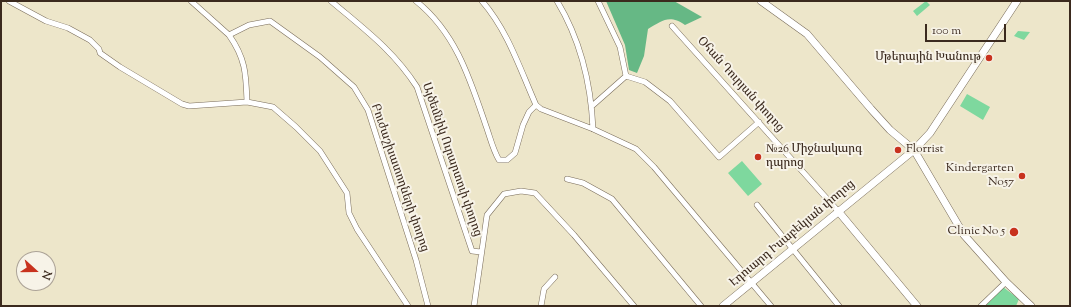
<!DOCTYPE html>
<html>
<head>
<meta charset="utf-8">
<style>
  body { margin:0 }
  #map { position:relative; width:1071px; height:307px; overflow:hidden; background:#ede6ca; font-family:"Sorts Mill Goudy",serif }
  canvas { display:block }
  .frame { position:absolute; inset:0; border:2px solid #3b2a1e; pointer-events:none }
  .north { position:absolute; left:16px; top:251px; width:40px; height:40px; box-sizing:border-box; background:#f7f3e8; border:1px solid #aca397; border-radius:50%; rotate:111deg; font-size:11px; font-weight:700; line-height:16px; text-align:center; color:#3b2a1e }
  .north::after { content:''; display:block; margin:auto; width:14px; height:18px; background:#c8321e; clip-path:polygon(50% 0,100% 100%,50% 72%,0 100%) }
  .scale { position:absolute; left:925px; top:24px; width:81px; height:18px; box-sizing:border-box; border:2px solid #3b2a1e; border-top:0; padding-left:5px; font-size:12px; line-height:14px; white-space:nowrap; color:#3b2a1e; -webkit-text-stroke:3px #f7f3e8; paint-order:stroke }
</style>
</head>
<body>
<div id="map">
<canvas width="1071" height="307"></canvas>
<div class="frame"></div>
<div class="north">N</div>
<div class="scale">100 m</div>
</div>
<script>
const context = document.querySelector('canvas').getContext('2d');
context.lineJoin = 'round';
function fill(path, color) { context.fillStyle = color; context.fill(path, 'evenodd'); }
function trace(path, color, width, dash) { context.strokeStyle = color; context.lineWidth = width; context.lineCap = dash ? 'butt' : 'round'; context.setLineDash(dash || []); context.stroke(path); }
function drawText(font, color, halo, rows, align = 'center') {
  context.font = font + ' "Sorts Mill Goudy","Noto Serif Armenian",serif'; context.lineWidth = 4; context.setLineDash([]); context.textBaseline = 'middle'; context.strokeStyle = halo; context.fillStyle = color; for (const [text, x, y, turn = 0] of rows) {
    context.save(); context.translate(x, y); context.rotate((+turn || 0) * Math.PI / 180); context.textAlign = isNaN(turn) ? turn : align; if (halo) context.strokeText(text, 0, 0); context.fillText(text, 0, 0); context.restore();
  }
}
fill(new Path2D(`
  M926,1l4,4 -13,11 -4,-5z
  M1018,31l12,1 -6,8 -10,-4z
  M967,94l23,13 -7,13 -23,-14z
  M742,161l20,23 -14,12 -20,-23z
  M1003,287l16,12 -3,7h-31z`), '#7ed89e');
fill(new Path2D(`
  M606,1h68l28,16 -17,8c-16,-11 -23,-4 -37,4l-4,27 -7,17 -8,-3 -4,-25z`), '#66b885');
const street = new Path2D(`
  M9,1l37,20 22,7 22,12 9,9 1,4 20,14 62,37 7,2 58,-4 26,5 23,20 24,24 27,42 2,20 8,16 51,77
  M191,1l38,34c17,24 17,40 18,67
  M331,1c33,28 62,49 86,86l55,164 9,1
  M416,1c40,32 54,78 70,125 4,11 7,24 13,34h8l8,-7 8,-28 6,-13 7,-7
  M482,1c26,30 38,68 54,104l5,4 52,20 43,20 18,18 117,139
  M557,1c23,38 34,84 36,128
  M598,1l22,46 6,29
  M672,26l166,185
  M229,35l20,-10 21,-4 50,36 34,30 14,23 48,150 12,46
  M626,76l19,6 25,19 49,56 40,-35
  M592,106l34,-30
  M567,179l16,4 29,16 89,107
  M757,205l82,101
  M474,306l13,-91 17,-21 17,-3 14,2 39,42 60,71
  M541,306l3,-17 11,-12
  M981,306l25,-24`);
const secondary = new Path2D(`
  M761,1l46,33 64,75 19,21 24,20 50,85 42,47 25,24
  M838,211l79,95
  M723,306l191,-156 16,-17 87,-132`);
trace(street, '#796c5a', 6);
trace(secondary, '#796c5a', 8);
trace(street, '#fff', 5);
trace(secondary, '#fff', 7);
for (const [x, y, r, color] of [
  [989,58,4,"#c8321e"],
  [898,150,4,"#c8321e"],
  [758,157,4,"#c8321e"],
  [1022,176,4,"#c8321e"],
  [1014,232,5,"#c8321e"]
]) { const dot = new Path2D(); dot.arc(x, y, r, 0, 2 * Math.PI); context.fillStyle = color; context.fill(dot); trace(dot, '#f7f3e8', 1.5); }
drawText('12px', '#3b2a1e', '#f7f3e8', [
  ["Մթերային Խանութ",981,58],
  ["№26 Միջնակարգ",766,150,"left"],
  ["դպրոց",766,164,"left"],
  ["Florrist",906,150,"left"],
  ["Kindergarten",1014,169],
  ["No57",1014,183],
  ["Clinic No 5",1005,232]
], 'right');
drawText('12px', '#3b2a1e', '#f7f3e8', [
  ["Օհան Դուրյան փողոց",740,85,48],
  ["Այծեմնիկ Ուրարտուի փողոց",451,160,71],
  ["Բուժաշխատողների փողոց",399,178,71],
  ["Էդուարդ Իսաբեկյան փողոց",793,234,-40]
]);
</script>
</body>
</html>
